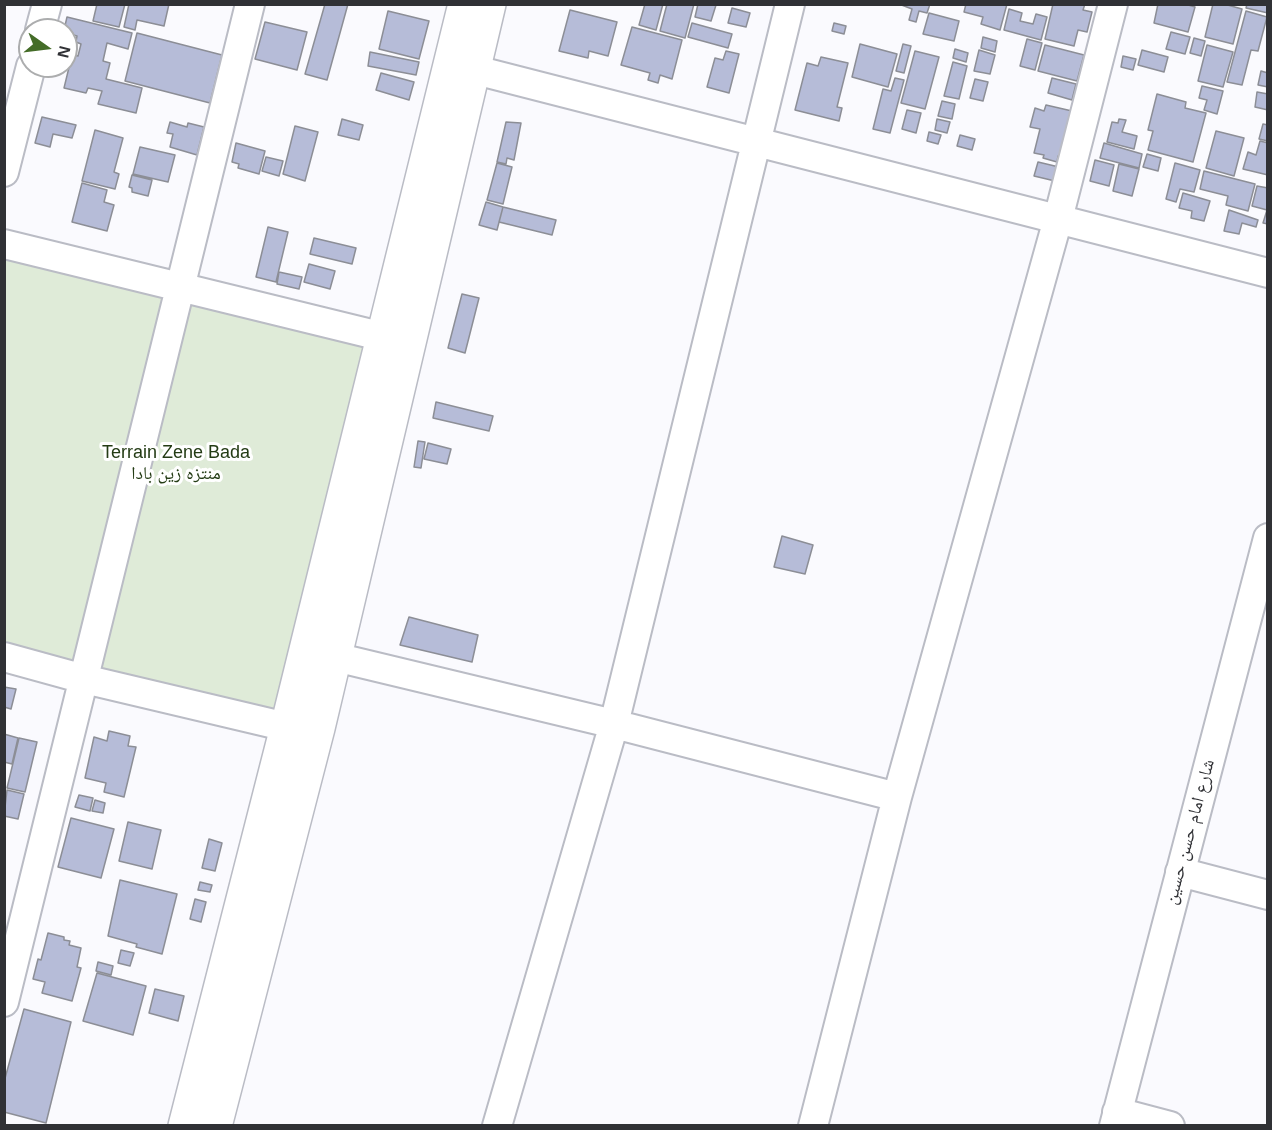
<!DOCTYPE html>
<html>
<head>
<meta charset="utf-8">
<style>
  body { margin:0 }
  #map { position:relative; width:1272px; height:1130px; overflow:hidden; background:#fafafe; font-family:Helvetica,sans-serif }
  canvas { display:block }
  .frame { position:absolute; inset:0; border:6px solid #303135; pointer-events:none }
  .north { position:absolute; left:18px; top:18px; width:60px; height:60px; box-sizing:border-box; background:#fff; border:2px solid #acadae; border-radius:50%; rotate:104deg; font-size:16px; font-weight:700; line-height:24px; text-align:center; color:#303135 }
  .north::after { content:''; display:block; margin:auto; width:21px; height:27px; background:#446c28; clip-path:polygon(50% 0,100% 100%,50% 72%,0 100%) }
</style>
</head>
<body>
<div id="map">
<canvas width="1272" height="1130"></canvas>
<div class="frame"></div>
<div class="north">N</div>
</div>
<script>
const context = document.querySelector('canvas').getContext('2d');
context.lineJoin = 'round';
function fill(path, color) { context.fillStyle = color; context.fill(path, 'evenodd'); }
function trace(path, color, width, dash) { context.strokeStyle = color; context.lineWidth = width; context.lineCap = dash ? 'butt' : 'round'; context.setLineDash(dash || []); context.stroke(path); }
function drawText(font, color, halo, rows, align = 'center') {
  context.font = font + ' Helvetica,"Noto Naskh Arabic",sans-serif'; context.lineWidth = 6; context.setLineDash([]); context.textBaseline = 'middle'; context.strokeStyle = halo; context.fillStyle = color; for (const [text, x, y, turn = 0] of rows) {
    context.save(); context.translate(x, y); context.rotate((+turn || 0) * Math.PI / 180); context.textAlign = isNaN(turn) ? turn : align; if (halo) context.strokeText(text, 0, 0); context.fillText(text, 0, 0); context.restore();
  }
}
fill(new Path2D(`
  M4,244l380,93 -97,390 -282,-71z`), '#dfebd8');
const building = new Path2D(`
  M97,4h28l-6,23 -26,-6z
  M129,4h40l-5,22 -27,-6 -2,10 -11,-3z
  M325,4h23l-21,76 -22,-6z
  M645,4h18l-7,26 -17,-5z
  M667,4h27l-9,34 -25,-7z
  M698,4l18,1 -5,16 -16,-4z
  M899,4h31l-3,9 -8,-2 -3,11 -7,-2 3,-11z
  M966,4h41l-7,26 -19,-6 2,-7 -19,-5z
  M1053,4h32l-2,6 9,2 -5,20 -9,-2 -4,16 -29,-7z
  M1158,4h27l10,3 -7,25 -34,-9z
  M1213,4h11l18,5 -9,35 -28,-7z
  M1247,4h21v9l-22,-5z
  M732,8l18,5 -4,14 -18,-4z
  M1009,9l13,4 -2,8 13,3 3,-10 11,3 -6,23 -37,-10z
  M570,10l47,12 -9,34 -19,-5 -1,7 -29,-7z
  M388,11l41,10 -10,38 -40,-10z
  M1246,11l21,6 -9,34 -7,-1 -9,35 -15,-3z
  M929,13l30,8 -5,20 -31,-7z
  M67,17l65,16 -4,16 -21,-6 -4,18 7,2 -4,16 36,9 -6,25 -38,-9 4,-13 -14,-3 -2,5 -22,-5 8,-33 6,1 3,-12 -5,-2 1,-6 -11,-3v-3h-2z
  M265,22l42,10 -10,38 -42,-11z
  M692,23l40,11 -4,14 -40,-11z
  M834,23l12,3 -2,8 -12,-3z
  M632,27l50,13 -10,39 -12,-4 -2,8 -10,-3 2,-7 -29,-8z
  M1171,32l19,5 -5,17 -19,-5z
  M137,33l85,22 -12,48 -85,-22z
  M983,37l14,4 -2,11 -14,-4z
  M1194,38l11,3 -4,15 -11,-3z
  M1027,39l15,4 -7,27 -15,-4z
  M860,44l37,10 -9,33 -36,-10z
  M903,44l8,2 -7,27 -8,-2z
  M1045,45l39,10 -7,26 -39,-10z
  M1207,45l26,7 -10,35 -25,-6z
  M955,49l13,4 -2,9 -13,-4z
  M979,50l16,5 -5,19 -16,-3z
  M1142,50l26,7 -4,15 -26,-7z
  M726,51l13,3 -10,39 -22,-6 8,-29 8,2z
  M915,51l24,6 -14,52 -24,-6z
  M370,52l49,10 -3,13 -48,-9z
  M1123,56l13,3 -3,11 -12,-3z
  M821,57l27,6 -11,44 5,1 -3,13 -44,-11 12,-47 11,3z
  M953,62l14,4 -8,33 -15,-3z
  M1261,71l7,2v14l-10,-2z
  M381,73l33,9 -5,18 -33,-10z
  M895,78l9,2 -14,53 -17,-4 10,-40 8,2z
  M1052,78l24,6 -4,16 -24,-7z
  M975,79l13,3 -5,19 -13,-3z
  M1202,86l21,5 -6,23 -13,-4 3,-10 -8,-2z
  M1257,92l11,2v16l-13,-3z
  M1157,94l29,8 -1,6 21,5 -13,49 -45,-12 5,-19 -5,-1z
  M942,101l13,3 -3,15 -14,-3z
  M1046,105l26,6 -12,46 -2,-1 -1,6 -14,-4 1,-3 -10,-2 6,-24 -10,-2 5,-19 9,3z
  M907,110l14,3 -5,20 -14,-4z
  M42,117l34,8 -4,13 -19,-4 -3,13 -15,-4z
  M342,119l21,6 -4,15 -21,-5z
  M937,119l13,3 -3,11 -12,-3z
  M1119,119l7,1 -4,12 15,4 -3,13 -27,-7 5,-20 6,1z
  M170,122l17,5 1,-4 16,4 -7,28 -27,-8 3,-13 -6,-1z
  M506,122l15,1 -7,37 -7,-2 -1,6 -9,-2z
  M1263,124l5,1v16l-9,-2z
  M295,126l23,6 -13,49 -22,-7z
  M95,130l28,8 -9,34 5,2 -4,15 -33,-8z
  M1216,131l28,7 -10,38 -28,-8z
  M929,132l12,3 -3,9 -11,-3z
  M960,135l15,4 -3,11 -15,-4z
  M1260,141l8,2v32l-25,-6 5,-17 8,3z
  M236,143l29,8 -6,23 -21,-6 1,-4 -7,-2z
  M1104,143l38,11 -3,14 -39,-10z
  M140,147l35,8 -7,27 -35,-8z
  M1147,154l14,4 -3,13 -15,-4z
  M266,157l17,4 -4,15 -17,-5z
  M1095,160l19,5 -5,21 -19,-5z
  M1038,162l21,5 -4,14 -21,-5z
  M497,163l15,4 -9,37 -16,-4z
  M1175,163l25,7 -6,22 -14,-3 -4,13 -10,-3z
  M1119,164l20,5 -7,27 -19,-5z
  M1204,171l51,13 -7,27 -22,-6 2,-9 -28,-7z
  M132,175l20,5 -4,16 -16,-4v-4l-3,-1z
  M82,183l25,7 -3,12 10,3 -7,26 -35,-9z
  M1257,186l11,2v36l-5,-1 4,-13 -15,-4z
  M1183,193l27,8 -6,20 -13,-3 1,-7 -13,-3z
  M486,202l17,5 -6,23 -18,-5z
  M503,207l53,13 -4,15 -53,-13z
  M1229,210l29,10 -2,7 -14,-4 -3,11 -15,-3z
  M268,227l20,5 -12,50 -20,-5z
  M314,238l42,10 -4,16 -42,-10z
  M309,264l26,7 -5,18 -26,-7z
  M279,272l23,5 -3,12 -22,-5z
  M462,294l17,4 -14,55 -17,-5z
  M436,402l57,14 -4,15 -56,-13z
  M418,441l7,1 -4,26 -7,-1z
  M428,443l23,6 -4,15 -23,-5z
  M782,536l31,9 -8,29 -31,-7z
  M409,617l69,18 -6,27 -72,-17z
  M4,687l12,2 -5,20 -7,-2z
  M109,731l21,5 -2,10 8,1 -12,50 -20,-5 2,-9 -21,-5 9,-41 13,4z
  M4,734l14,4 -6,26 -8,-2z
  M19,738l18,4 -12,50 -18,-4z
  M7,790l17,4 -6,25 -14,-3z
  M79,795l14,3 -3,13 -15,-4z
  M95,800l10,3 -2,10 -11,-2z
  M71,818l43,11 -13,49 -43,-11z
  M128,822l33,8 -9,39 -33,-8z
  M209,839l13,4 -7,28 -13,-3z
  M120,880l57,14 -15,60 -26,-7 1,-3 -29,-8z
  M200,882l12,3 -2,7 -12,-2z
  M195,899l11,3 -5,20 -11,-3z
  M48,933l16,4v3l6,1 -1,4 12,3 -4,19 4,1 -9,33 -30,-8 3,-11 -12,-3 5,-20 3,1z
  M121,950l13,3 -4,13 -12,-3z
  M98,962l15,4 -2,9 -15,-4z
  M97,973l49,13 -13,49 -50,-14z
  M155,989l29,7 -6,25 -29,-8z
  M24,1009l47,13 -25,101 -42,-11v-30z`);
fill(building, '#b6bcd8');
trace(building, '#8c8e96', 1.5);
const minor = new Path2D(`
  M40,30l7,-26
  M452,64l816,209
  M4,172l27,-106
  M4,244l380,93
  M4,657l80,22 203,48
  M335,657l279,67 283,73
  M1180,872l88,23
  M4,1002l246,-998
  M1117,1112l53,14
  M497,1126l117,-402 176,-720
  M813,1126l84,-329 161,-578 55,-215
  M1114,1126l154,-588`);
const tertiary = new Path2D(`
  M185,1126l102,-399 178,-723
  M215,1126l103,-398 171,-724`);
trace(minor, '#babcc5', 32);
trace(tertiary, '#babcc5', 36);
trace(minor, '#fff', 28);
trace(tertiary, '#fff', 33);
drawText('18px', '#243c15', '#fff', [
  ["Terrain Zene Bada",176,453],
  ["منتزه زين بادا",176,474]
]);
drawText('18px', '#303135', '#fff', [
  ["شارع امام حسن حسين",1190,832,-75]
]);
</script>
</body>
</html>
